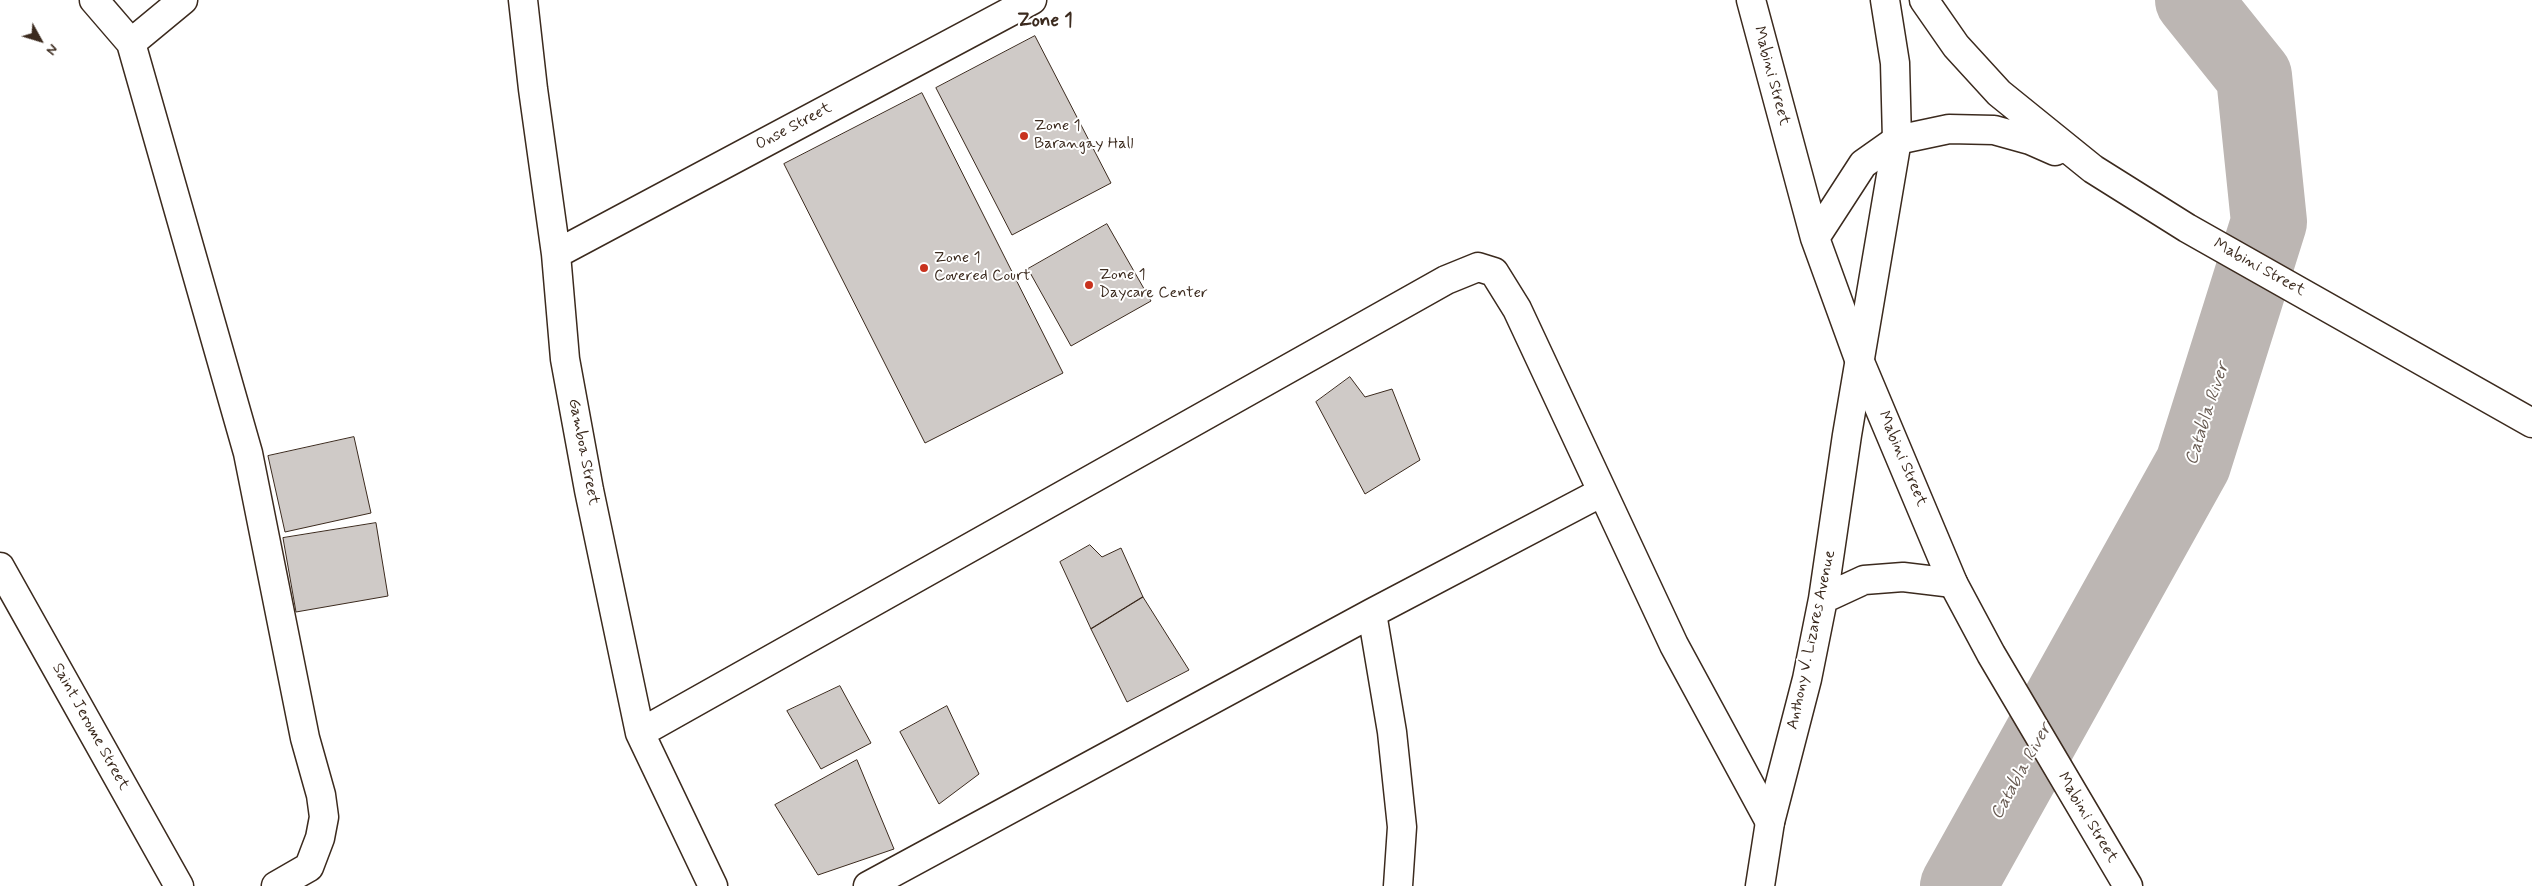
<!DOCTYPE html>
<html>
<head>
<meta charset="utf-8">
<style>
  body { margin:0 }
  #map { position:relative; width:2532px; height:886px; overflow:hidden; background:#fff; font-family:Mynerve,sans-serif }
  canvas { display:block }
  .north { position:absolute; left:15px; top:15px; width:50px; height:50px; -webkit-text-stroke:4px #fff; paint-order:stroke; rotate:129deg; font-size:14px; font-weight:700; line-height:20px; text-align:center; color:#3b2a1e }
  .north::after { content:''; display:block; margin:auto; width:18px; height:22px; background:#3b2a1e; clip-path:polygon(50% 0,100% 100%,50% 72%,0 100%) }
</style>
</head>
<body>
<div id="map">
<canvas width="2532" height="886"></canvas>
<div class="north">N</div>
</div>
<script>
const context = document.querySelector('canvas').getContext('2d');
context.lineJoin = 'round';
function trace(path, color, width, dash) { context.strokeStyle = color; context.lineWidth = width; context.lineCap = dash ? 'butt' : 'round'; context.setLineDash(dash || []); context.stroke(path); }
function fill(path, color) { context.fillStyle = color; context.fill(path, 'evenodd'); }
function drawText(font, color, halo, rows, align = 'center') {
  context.font = font + ' Mynerve,sans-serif'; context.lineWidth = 4; context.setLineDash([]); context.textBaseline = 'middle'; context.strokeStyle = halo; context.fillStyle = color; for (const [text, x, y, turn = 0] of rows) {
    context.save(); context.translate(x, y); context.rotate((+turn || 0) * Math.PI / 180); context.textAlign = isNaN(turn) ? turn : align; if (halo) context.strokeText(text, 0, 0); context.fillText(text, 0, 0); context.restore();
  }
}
trace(new Path2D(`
  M1958,886l235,-422 76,-242 -15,-146 -61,-76`), '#bcb6b3', 76);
const building = new Path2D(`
  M1035,36l76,147 -99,52 -76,-147z
  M922,93l141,280 -138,70 -141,-279z
  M1107,224l44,77 -80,45 -43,-77z
  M1350,377l15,20 27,-8 28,71 -55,34 -49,-92z
  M354,437l17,76 -86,19 -17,-76z
  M376,523l12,73 -92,16 -13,-74z
  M1090,545l12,12 19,-9 22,49 -52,32 -31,-67z
  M1143,597l46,73 -62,32 -36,-73z
  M840,686l31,57 -50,26 -34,-58z
  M947,706l32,68 -40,30 -39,-72z
  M857,760l37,89 -76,26 -43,-70z`);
fill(building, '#cfcac7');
trace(building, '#3b2a1e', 1);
const street = new Path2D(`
  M94,0l37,43 117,410 57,285 16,57 3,22 -4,21 -11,29 -33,19
  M523,0l10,89 23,165 9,105 24,131 51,243 73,153
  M131,43l52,-43
  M556,254l476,-254
  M0,567l179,319
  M1372,613l20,119 10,95 -4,59
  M640,733l806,-453 32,-13 16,5 23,37 157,336 96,177
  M868,886l504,-273 230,-121`);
const secondary = new Path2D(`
  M1823,599l41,-19 39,-3 50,6
  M1760,886l10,-64 37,-143 16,-80 24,-164 50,-295 -2,-77 -10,-63`);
const primary = new Path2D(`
  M1751,0l64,238 45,124 93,221 38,71 137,232
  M1924,0l32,46 43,47 94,76 94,59 345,195
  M1815,238l48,-74 34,-24 52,-11 45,1 36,10 25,11`);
trace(street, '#3b2a1e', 31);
trace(secondary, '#3b2a1e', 31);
trace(primary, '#3b2a1e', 31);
trace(street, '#fff', 28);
trace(secondary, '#fff', 28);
trace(primary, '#fff', 28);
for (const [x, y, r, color] of [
  [1024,136,5,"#c8321e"],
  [924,268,5,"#c8321e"],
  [1089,285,5,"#c8321e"]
]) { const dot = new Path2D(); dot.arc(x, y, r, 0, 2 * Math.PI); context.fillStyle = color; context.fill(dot); trace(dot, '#fff', 2); }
drawText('16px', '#3b2a1e', '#fff', [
  ["Mabini Street",1771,76,75],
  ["Onse Street",794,127,-28],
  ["Mabini Street",2259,268,29],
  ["Gamboa Street",583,452,79],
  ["Mabini Street",1902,459,67],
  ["Anthony V. Lizares Avenue",1812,640,-78],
  ["Saint Jerome Street",90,727,61],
  ["Mabini Street",2087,818,59]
]);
drawText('16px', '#3b2a1e', '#fff', [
  ["Zone 1",1034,127],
  ["Barangay Hall",1034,145],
  ["Zone 1",934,259],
  ["Covered Court",934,277],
  ["Zone 1",1099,276],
  ["Daycare Center",1099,294]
], 'left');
drawText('italic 18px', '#685b52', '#fff', [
  ["Catabla River",2208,414,-72],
  ["Catabla River",2022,772,-61]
]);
drawText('bold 19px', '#3b2a1e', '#fff', [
  ["Zone 1",1045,22]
]);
</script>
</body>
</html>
